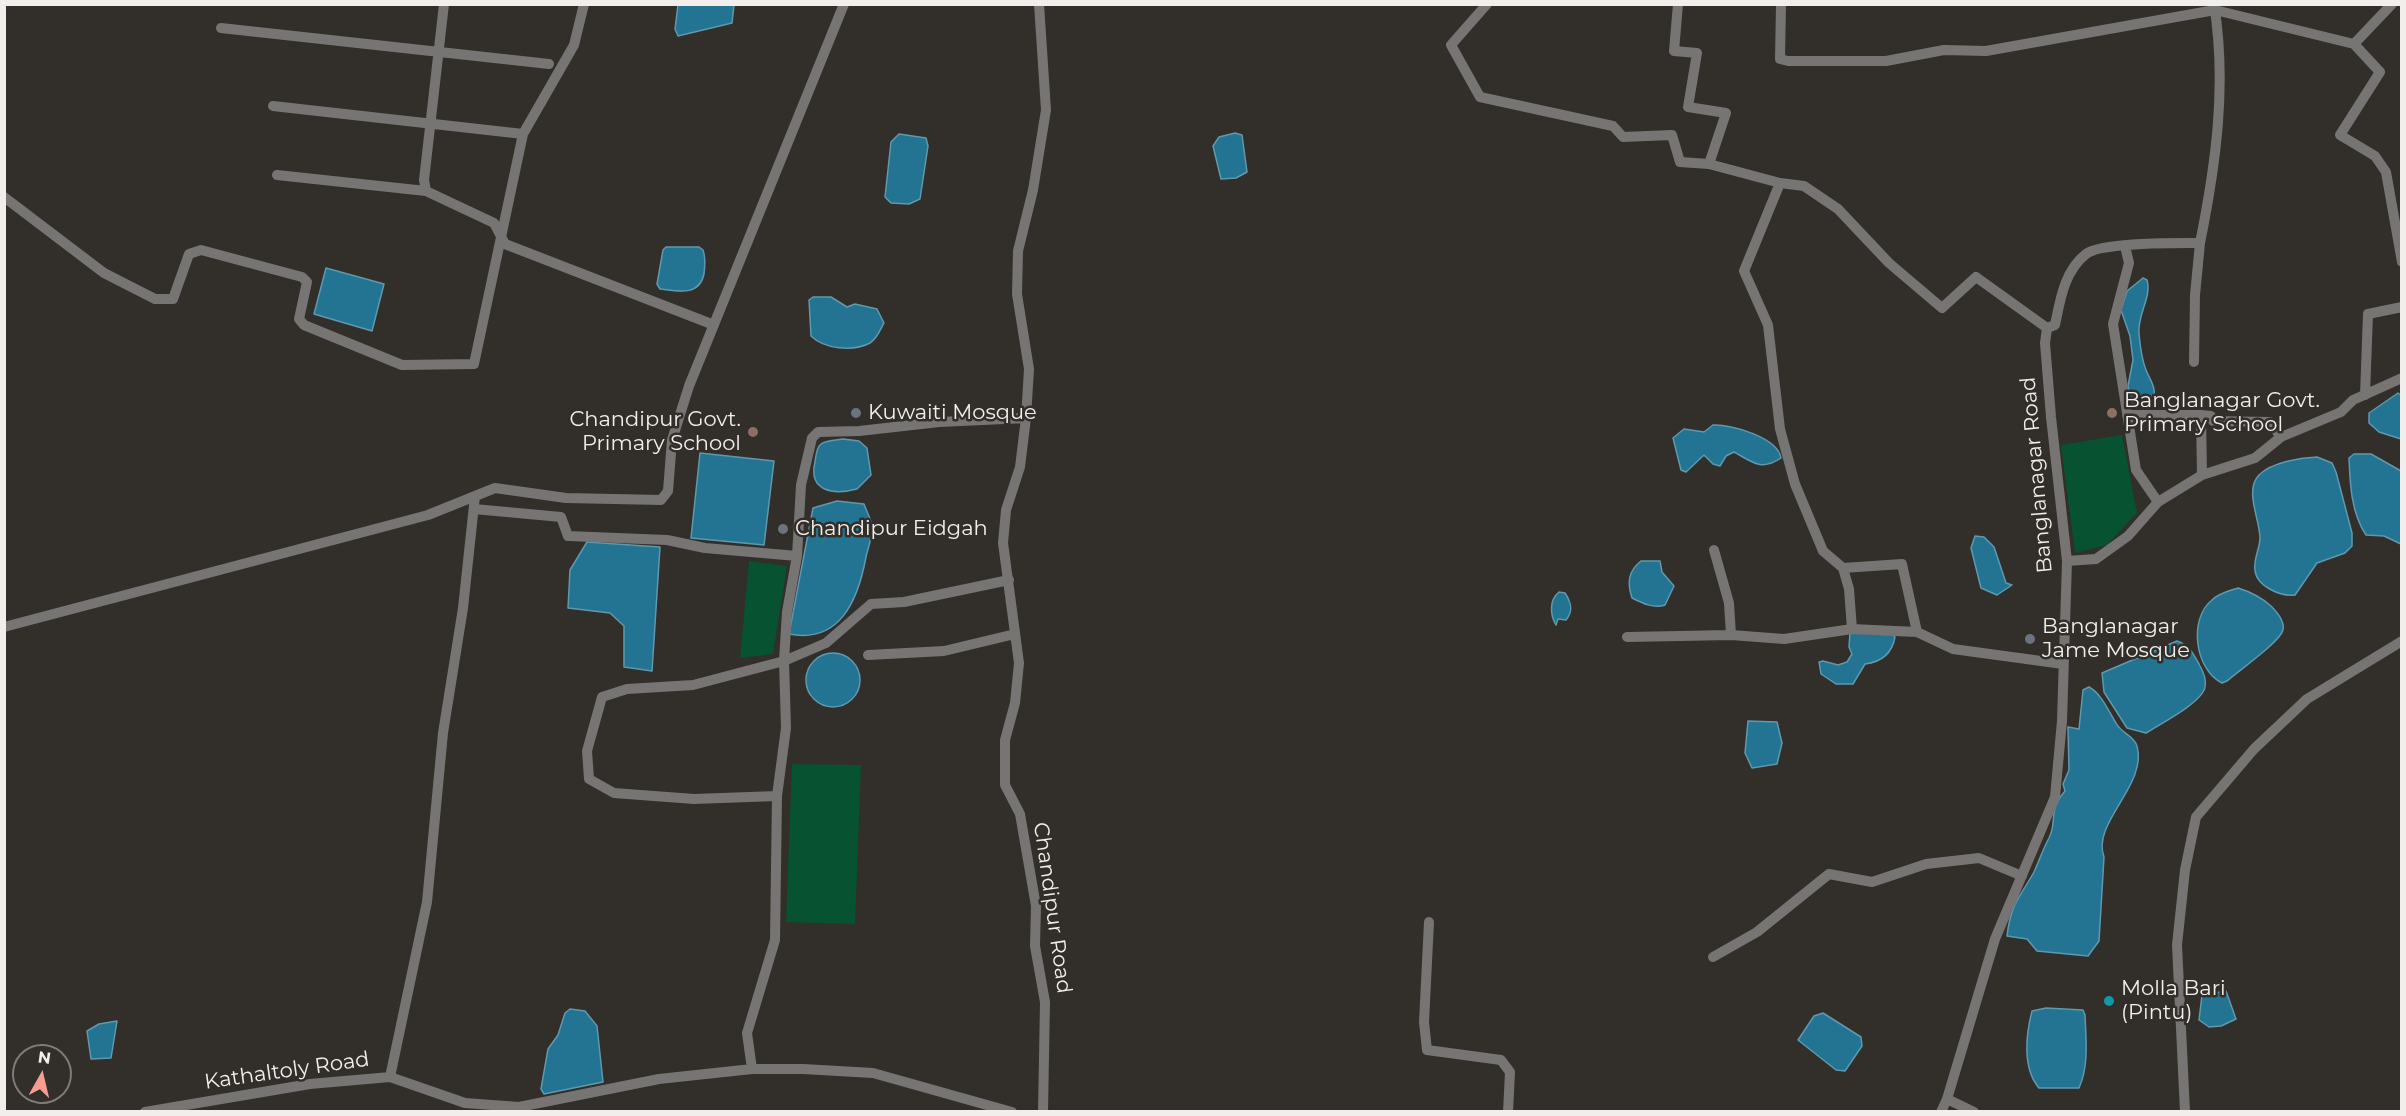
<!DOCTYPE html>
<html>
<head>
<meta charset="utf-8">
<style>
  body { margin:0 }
  #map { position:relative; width:2406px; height:1116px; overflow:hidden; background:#322e2a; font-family:Montserrat,sans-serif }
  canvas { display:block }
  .frame { position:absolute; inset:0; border:6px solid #f1eeec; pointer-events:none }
  .north { position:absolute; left:12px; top:1044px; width:60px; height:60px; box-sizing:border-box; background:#322e2a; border:2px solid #7e7b78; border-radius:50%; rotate:8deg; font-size:16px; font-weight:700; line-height:24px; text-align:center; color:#f1eeec }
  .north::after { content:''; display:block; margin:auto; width:21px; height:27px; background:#f59d8f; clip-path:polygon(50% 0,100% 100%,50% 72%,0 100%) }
</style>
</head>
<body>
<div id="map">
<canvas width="2406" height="1116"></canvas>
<div class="frame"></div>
<div class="north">N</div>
</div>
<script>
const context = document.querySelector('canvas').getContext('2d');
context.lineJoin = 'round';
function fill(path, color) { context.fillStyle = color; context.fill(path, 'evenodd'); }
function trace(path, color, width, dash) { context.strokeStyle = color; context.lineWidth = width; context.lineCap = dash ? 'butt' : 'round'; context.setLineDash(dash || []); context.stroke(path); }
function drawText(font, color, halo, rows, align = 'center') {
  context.font = font + ' Montserrat,sans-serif'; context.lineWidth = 5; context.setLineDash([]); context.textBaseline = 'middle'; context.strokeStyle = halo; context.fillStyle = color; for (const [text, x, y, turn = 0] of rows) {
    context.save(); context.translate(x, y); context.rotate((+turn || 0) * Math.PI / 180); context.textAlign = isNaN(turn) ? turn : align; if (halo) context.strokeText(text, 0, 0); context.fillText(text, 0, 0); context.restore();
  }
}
fill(new Path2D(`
  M2122,435l15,78 -30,32 -32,8 -14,-108z
  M749,561l38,5 -14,88 -33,4z
  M792,764l69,1 -6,159 -69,-2z`), '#075230');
const water = new Path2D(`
  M678,5h56l-2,18 -54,13 -3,-7z
  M1235,133l7,2 5,37 -11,6 -15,1 -8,-33 6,-9z
  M899,134l27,4 2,8 -8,53 -11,5 -18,-1 -6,-6 6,-55z
  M666,247h33l4,3c3,8 2,16 1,24 -5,23 -27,17 -44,15l-3,-5 6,-34z
  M326,268l58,16 -12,47 -58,-17z
  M2143,278l4,2c5,18 -10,34 -8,54 1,11 3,26 7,36 5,12 11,18 7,31l-10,5 -10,-1 -5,-19 5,-26 -3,-24 -9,-26 6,-19z
  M813,297h18l16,10 8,-3 22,5 7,14c-4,7 -7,16 -14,20 -17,9 -46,6 -59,-7l-2,-36z
  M2398,393l3,2v44l-22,-7 -10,-9v-10z
  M1713,425c19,-1 65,13 68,33 -20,14 -30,3 -47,-6l-8,4 -6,10 -7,-2 -9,-9 -18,17 -5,-2 -8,-32 11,-9 20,3z
  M843,439l16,2 8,7 4,27 -14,14c-23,6 -49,3 -42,-27 1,-6 1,-14 6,-18 5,-4 16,-4 22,-5z
  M700,453l74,8 -10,84 -73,-7z
  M2354,454h17l30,17v73l-17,-8 -18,-1c-15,-22 -16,-52 -17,-77z
  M2317,457l15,6 4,9 16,61v13l-7,7 -28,10 -22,32c-14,2 -39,-9 -40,-25 -2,-10 5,-22 5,-32 0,-18 -16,-48 -1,-63 13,-13 41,-17 58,-18z
  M837,501l27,3c2,6 7,15 8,22 1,9 -4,22 -6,31 -8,43 -26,87 -77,77l24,-126z
  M1975,536l9,1 10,10 12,36 6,2 -15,10 -16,-7 -10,-40z
  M587,542l73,5 -8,124 -28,-4v-41l-14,-13 -42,-5 2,-38z
  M1641,561h19l2,11 12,14 -9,19c-11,4 -23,-2 -33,-7 -5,-15 -4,-27 9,-37z
  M2238,588c13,4 23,9 33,18 6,6 14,15 12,24 -3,12 -45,41 -56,51l-5,2c-27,-13 -34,-64 -10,-83 7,-7 17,-9 26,-12z
  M1559,592l6,1c6,9 9,18 1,27l-8,-1 -2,6c-6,-10 -7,-25 3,-33z
  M1850,632l42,2 3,3c-3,17 -14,25 -30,27l-12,20h-17l-15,-10 -2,-12 4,-1 15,4 9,-3 5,-8 -3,-7z
  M2177,641c12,4 16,12 22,23 4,7 8,15 6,23 -2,15 -45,37 -59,46l-19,-5 -23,-36 -2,-19z
  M806 680a27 27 0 1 1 54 0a27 27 0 1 1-54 0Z
  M2089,687c12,6 20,25 27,36 5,10 18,13 21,23 11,39 -46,77 -33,111l-5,84 -11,15 -51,-5 -10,-12 -20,-3c4,-33 12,-37 27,-64 5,-11 9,-23 15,-34 9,-18 -2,-26 16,-47l-2,-7 6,-14 -1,-43 11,2 4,-39z
  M1748,721l29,1 5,21 -5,21 -25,4 -7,-15z
  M2226,991l10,28 -15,7 -12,1 -10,-7 3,-25z
  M2046,1008l37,2 2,5c1,24 4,51 -6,73h-40c-17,-20 -13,-54 -7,-77z
  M570,1009l15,2 12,15 6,56 -59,12 -3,-5 7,-40 10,-14 7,-22z
  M1823,1013l38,24 1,9 -17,25 -9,-1 -38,-30 16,-24z
  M117,1021l-6,37 -20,1 -4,-28 12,-7z`);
fill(water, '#227492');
trace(water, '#6099ad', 1.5);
trace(new Path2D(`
  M444,4l-20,176 2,11 68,32 11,21 209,81
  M1039,4l7,106 -13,80 -15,61 -1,43 12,75 -3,49 -6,49 -14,43 -3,33 16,120 -4,40 -10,37v45l15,29 16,92 -1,40 10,56 -2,110
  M1487,4l-36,41 29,52 133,29 10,11 49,-2 8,27 29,2
  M1678,4l-4,47 23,2 -9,54 38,6 -17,51 71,19 -36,88 24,54 12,104 15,55 28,67 20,17 59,-4 15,68
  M1781,4l-1,55 8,2h98l58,-11 42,1 229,-41 139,34 38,-40
  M221,28l328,36
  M2354,44l26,28 -40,63 35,21 11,16 16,90
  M273,106l250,28
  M277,175l149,16
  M1780,183l24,3 34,23 51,54 53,45 34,-31 71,51
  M4,197l100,76 51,26h18l16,-45 12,-4 101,27 5,5 -8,37 5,6 98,40 72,-1 49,-230 51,-89 10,-41
  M2125,246l4,17 -16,61 23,146 22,32
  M2194,362l1,-67 5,-52
  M2365,395l3,-81 34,-7
  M2201,415l10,1 2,5 57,1 11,15
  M2202,475l53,-17 26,-21 60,-25 12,-12 49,-22
  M474,509l87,8 7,19 99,4 38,8 92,8
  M1714,550l15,53 2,32
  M2067,561l29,-2 32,-23 30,-34 44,-27 -1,-60h-74
  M1843,568l6,21 3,40
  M4,627l424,-112 67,-27 71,10 95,2 7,-9 4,-51 17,-54 155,-382
  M1627,637l104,-2 53,4 68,-10 65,3 36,17 110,15
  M868,655l76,-4 71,-17
  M777,796l-83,3 -80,-6 -25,-14 -2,-28 15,-54 25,-8 66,-4 91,-24 42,-18 45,-39 33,-2 105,-22
  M1429,922l-5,100 3,28 74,10 9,12 -2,40
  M1713,957l44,-25 72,-58 43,8 54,-18 53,-6 43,18
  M752,1069l-5,-36 28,-93 2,-144 9,-68 -2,-67 3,-49 10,-56 4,-71 11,-47 6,-6 41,-1 80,-9 87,-4
  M390,1077l37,-175 16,-169 20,-125 12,-112
  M1947,1099l27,13
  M145,1112l165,-28 80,-7 75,26 54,4 140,-28 93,-10h51l70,4 139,39
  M1941,1112l6,-13 48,-160 60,-142 7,-76 5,-160 -16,-144 -6,-74 2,-15 8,-3c5,-24 9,-54 31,-71 15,-12 93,-11 114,-11 16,-79 27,-159 14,-239
  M2185,1112l-8,-167 8,-75 11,-53 58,-68 53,-50 95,-58`), '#777474', 10);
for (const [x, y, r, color] of [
  [856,413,6,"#6b7280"],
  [2112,413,6,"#8d6e63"],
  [753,432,6,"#8d6e63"],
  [783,529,6,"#6b7280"],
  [2030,639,6,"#6b7280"],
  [2109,1001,6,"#0f9aa8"]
]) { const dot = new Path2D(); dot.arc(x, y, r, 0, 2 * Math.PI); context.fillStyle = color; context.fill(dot); trace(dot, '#322e2a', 2); }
drawText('21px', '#f1eeec', '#322e2a', [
  ["Banglanagar Govt.",2124,401],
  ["Primary School",2124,425],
  ["Kuwaiti Mosque",868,413],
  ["Chandipur Govt.",741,420,"right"],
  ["Primary School",741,444,"right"],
  ["Chandipur Eidgah",795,529],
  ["Banglanagar",2042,627],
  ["Jame Mosque",2042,651],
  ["Molla Bari",2121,989],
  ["(Pintu)",2121,1013]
], 'left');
drawText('21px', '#f1eeec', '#322e2a', [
  ["Banglanagar Road",2037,475,-95],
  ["Chandipur Road",1052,908,82],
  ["Kathaltoly Road",287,1071,-8]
]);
</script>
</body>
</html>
